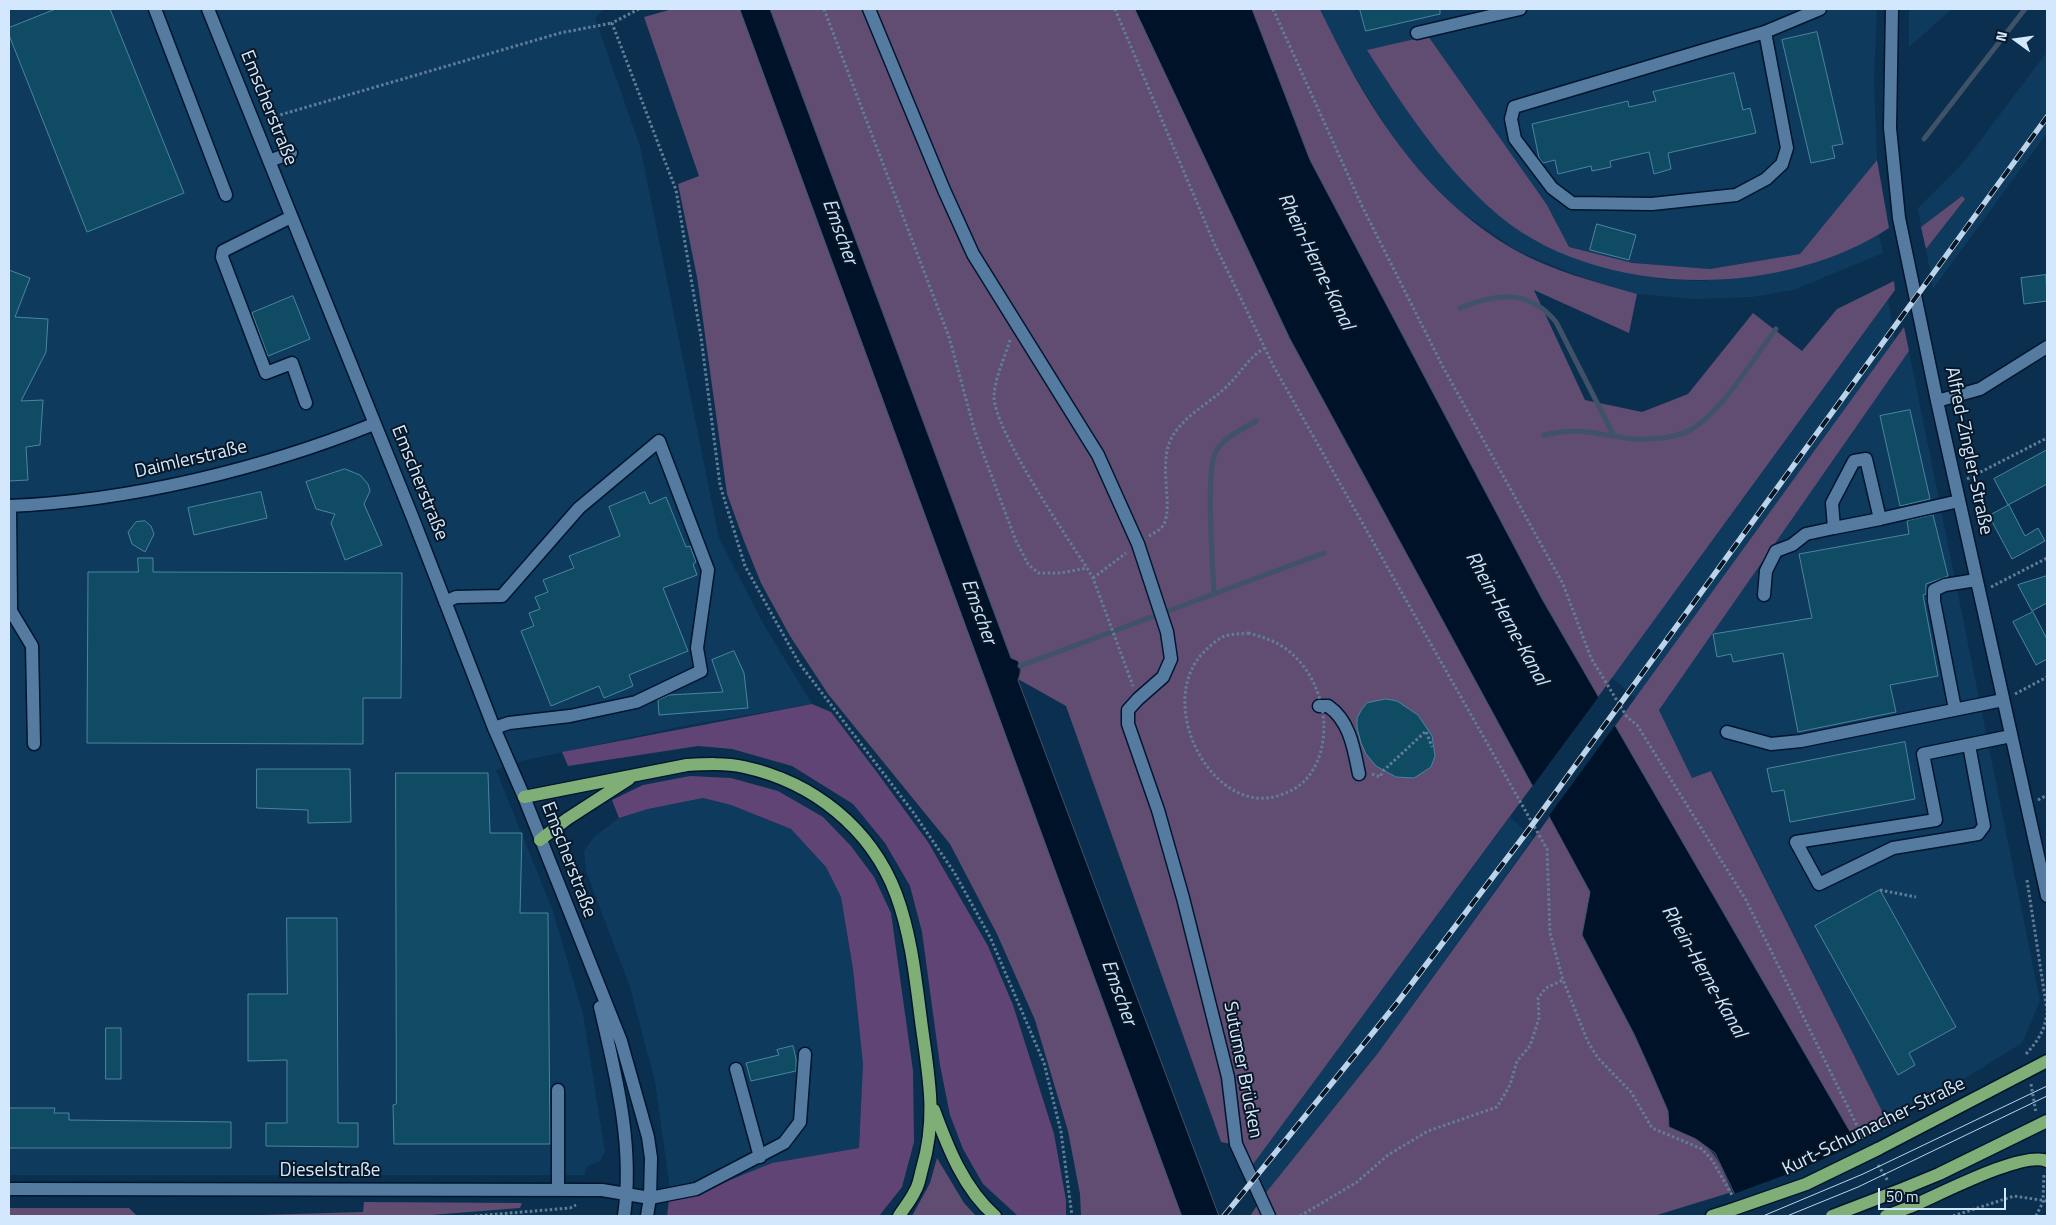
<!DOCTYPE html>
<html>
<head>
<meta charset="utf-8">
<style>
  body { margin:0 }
  #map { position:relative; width:2056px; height:1225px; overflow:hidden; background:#0b2f4f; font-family:"Titillium Web",sans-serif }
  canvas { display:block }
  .frame { position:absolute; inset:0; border:10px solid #d4e8fd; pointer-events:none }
  .north { position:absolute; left:1991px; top:15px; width:50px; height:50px; -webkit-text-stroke:4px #081725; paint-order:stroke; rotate:284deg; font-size:14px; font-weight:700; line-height:20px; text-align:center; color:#d4e8fd }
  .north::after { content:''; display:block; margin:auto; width:18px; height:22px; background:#d4e8fd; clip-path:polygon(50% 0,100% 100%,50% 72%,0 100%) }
  .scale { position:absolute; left:1878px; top:1188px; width:128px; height:22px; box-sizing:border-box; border:2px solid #d4e8fd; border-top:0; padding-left:6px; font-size:15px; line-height:18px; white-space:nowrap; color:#d4e8fd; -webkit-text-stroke:4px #081725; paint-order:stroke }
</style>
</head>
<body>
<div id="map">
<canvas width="2056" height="1225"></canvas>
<div class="frame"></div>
<div class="north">N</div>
<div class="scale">50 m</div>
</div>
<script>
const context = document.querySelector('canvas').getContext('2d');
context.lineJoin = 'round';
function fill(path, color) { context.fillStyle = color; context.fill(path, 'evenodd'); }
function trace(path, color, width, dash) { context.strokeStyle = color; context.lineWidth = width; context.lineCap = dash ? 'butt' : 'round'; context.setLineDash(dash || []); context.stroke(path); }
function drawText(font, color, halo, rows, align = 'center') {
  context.font = font + ' "Titillium Web",sans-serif'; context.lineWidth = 4; context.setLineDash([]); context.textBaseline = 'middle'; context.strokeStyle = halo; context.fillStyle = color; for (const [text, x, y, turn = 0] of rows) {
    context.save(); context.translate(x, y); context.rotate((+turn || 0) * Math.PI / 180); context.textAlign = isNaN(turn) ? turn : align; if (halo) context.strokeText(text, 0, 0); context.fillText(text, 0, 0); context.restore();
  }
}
fill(new Path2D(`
  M9,9h595l-9,9 45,128 79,392 45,87 48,79 -134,23 -156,34 -26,9 57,141 30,103 22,138 -5,9 -14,6 -1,8h-576z
  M1320,9h557l-3,70 3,81 -77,94 -90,15 -77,-6 -64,-16 -22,-42 -58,3 127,62 46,9 41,2 115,-20 61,-27 4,19 -90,37 -41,7 -56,2 -59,-5 -56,-17 -65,-27 -63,-44 -53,-57 -58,-94z
  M1909,9h43l-43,38z
  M2047,52v81l-114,156 -7,-40 38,-50 -2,-3 -41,31 -3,-19 46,-46z
  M1888,300l7,40 -259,358 -24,-20z
  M1909,351l131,650 -18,42 -133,82 -177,-354 -20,7 -33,-68z
  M703,798l28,7 60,24 35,38 15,30 12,73 10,94 -4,84 -87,15 -74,30 -7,-11 -21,7 -15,-107 -25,-95 -44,-116 -2,-20 11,-15 24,-18 29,-9z
  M1510,817l23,21 -155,215 -114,142 -13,-28z`), '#0e3a5e');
fill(new Path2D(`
  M666,9h74l442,1207h-101l-1,-22 -12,-63 -33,-111 -38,-86 -47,-90 -122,-150 -38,-58 -29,-53 -17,-42 -17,-47 -30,-217 -19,-93 21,-8 -55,-159 25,-7z
  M770,9h365l155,330 243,446 -282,382 -10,-21 -20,-4 -155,-436 -48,-27 3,-9 -3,-9 -7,-3z
  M1252,9h68c45,95 101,187 195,241 37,21 81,32 122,44l-8,39 -95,-43 51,110 57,12 46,-18 65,-81 49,38 35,-42 57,-28 1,9 -297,407 -56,-98 -232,-439z
  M1428,36l119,169 22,42 64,16 77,6 90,-15 77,-94 12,68c-111,73 -300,72 -400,-21 -50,-46 -86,-101 -122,-157z
  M1962,196l3,3 -39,50 -5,-22z
  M1904,327l5,24 -250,359 33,68 19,-7 178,354 -33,17 -241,-416z
  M1550,816l41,77 -9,42 52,99 18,40 16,37 1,15c42,19 46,23 63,66l-78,24h-404l14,-21 114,-142z
  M937,1158l27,45 12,13h-64l18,-33z
  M364,1202l158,1 -2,5 -102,8h-192l137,-4z
  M9,1208h120l8,8h-128z`), '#614c72');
fill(new Path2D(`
  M812,704l19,8 45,59 52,71 60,104 25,59 41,129 12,66v16h-48l-35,-32 -20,-35 -13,-34 -10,-50 -18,-133 -12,-46 -25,-43 -32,-39 -61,-38 -60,-17 -34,-3 -130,20 -6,-14z
  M690,776l41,2 47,13 45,26 28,29 23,31 17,36 22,158 1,71 -12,45 -23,29h-212l2,-16 29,-7 74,-30 87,-15 4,-84 -10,-95 -12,-72 -15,-30 -35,-38 -60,-24 -28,-7 -55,11 -29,9 -7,-18 31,-15z`), '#604475');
const water = new Path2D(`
  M740,9h30l241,649 7,3c3,8 3,11 0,19l201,536h-37z
  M1135,9h117l58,151 232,439 314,543 40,74h-151l-30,-63 -19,-14 -27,-12 -1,-16 -16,-37 -18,-40 -52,-99 8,-43 -300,-553z`);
fill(water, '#001227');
trace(water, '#405267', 1);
fill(new Path2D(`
  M1600,695l16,29 -68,93 -16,-30z
  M1859,1143l40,73h-156l-12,-21 70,-26z`), '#0b2f4f');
trace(new Path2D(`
  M1924,139l101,-130
  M1460,308c37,-15 69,-19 96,14l58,114
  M1544,435c38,-9 53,0 90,4 15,1 42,-1 56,-9 32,-18 63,-71 86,-101
  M1214,593c-1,-27 -9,-123 2,-142 8,-14 27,-22 40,-30
  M1020,666l304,-113`), '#405267', 5);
const building = new Path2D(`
  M56,9h54l74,184 -97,39 -78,-197v-7z
  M1360,9h80v5l-74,17z
  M1817,32l26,112 -11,2 3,12 -24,5 -29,-123z
  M1734,73l9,37 7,-2 6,25 -88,20 3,16 -17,5 -5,-22 -39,9 1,6 -19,4 -1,-5 -33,8 -3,-14 -12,3 -4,-5 -7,-34 96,-23 1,6 27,-6 -3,-9z
  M1597,224l39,11 -7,25 -39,-10z
  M9,270l21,8 -15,39 33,2 -2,33 -25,49 22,-1 -3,45 -14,2 2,33 -19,1z
  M2046,275l1,26 -23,3 -3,-26z
  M293,296l17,43 -42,17 -16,-43z
  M1910,410l20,89 -30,7 -20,-90z
  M2047,450v34l-39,21 -14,-26z
  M345,469l15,6 8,9 2,7 -6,13 18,41 -37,15 -14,-37 4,-9 -19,-5 -10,-27z
  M261,492l6,26 -73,17 -6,-27z
  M645,492l5,12 16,-7 20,50 4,-1 6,16 -3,2 4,11 -34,13 25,63 -59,24 4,11 -29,12 -5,-12 -48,20 -30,-75 13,-5 -5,-13 11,-4 -5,-12 13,-5 -5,-12 31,-12 -5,-12 51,-20 -11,-29z
  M2009,505l16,31 13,-8 7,13 -33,18 -23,-43z
  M1933,515l15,61 -22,8v10l-3,1 15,81 -48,9 6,27 -98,20 -15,-79 -50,9 -2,-8 -14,3 -4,-23 99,-16 -13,-64 110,-20 -2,-13z
  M145,521l6,5 3,8 -9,18 -13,-8 -4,-12 8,-10z
  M138,558h15v14l249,1 -1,125h-38v46l-276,-1 1,-171h50z
  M2047,576v27l-15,8 -14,-26z
  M2033,612l14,27v20l-11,6 -23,-43z
  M734,651l10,22 4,35 -89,7 -1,-15 11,-5 54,-3 -11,-32z
  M1386,699l11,2 21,14 14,21 3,20 -4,11 -17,11 -18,-1 -20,-11 -10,-12 -5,-11 -4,-15v-10l5,-9 5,-6z
  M1905,742l10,57 -125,23 -6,-32 -12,2 -5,-23z
  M257,769h93l1,53 -43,1v-13l-51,-2z
  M396,773h92l2,60h32l-2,80h28l2,231h-156l-1,-39 3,-1z
  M1880,890l76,137 -47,26 6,12 -17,10 -83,-149z
  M287,918h50l1,205h20v24l-92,-1v-23h21v-63l-39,1v-67h39z
  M106,1028h15v51h-15z
  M793,1046l3,13v12l-45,10 -5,-18 33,-8 -2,-5z
  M9,1108h46l-1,5h15v7l162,2v26h-222z`);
fill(building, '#0f4c64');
trace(building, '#4c849e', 1);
const minor = new Path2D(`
  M155,9l71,186
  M208,9l204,507 82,212 30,69 97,244 27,96 3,21 -1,40 -3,18
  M869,9l75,181 29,64 125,201 40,89 29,88 4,27 -8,18 -25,22 -10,11v14l30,86 25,88 45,179 8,67 33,72
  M1892,9l-2,119 9,90 38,183 110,495
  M1765,32l22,116 -5,16 -16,15 -30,16 -84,9 -80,-1 -20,-15 -37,-49 -4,-20 3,-12 251,-75 55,-23
  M1417,33l103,-24
  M269,161l22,-8
  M291,217l-68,34 -1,6 44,116 26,-10 14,40
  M1937,401l43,-12 67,-42
  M9,506c121,-5 253,-37 365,-82
  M10,506l1,105 21,35 2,98
  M1880,519l-46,9 -2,-25 22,-42 12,-2 14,60 79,-18
  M1764,595l2,-24 10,-20 16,-6 14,-11 28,-6
  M445,602l11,-5 46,-1 77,-88 80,-67 49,129 -11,78 4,23 -65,31 -66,14 -61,7 -15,5
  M1319,706h9c22,15 26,43 31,68
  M1955,709l-21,-108v-11l11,-5 31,-5
  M1727,732l44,12 30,-3 202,-41
  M1969,745l15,81 -6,8 -85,14 -74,36 -23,-42 140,-22 -13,-66 88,-18
  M600,1007c16,69 34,138 24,209
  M736,1069l24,88
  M558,1090v100
  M9,1189l593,1 48,8 46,-9 88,-46 16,-21 5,-68`);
const major = new Path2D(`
  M524,797l163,-32c19,-1 38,-2 57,2 69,15 127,61 152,127 16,43 20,89 26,134 7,51 15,90 0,141 -2,7 -3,16 -7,22 -4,9 -11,17 -16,25
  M540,840l27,-21 62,-40
  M934,1110c14,38 30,79 61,106
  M1878,1149l169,-88
  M1905,1188l34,-14 108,-53
  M1910,1207c27,-11 113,-57 137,-46
  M1712,1216l19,-6`);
trace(minor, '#00162e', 15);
trace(major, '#00162e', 15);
trace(new Path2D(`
  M639,9l-27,14 64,167 25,147 19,148 25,81 54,97 114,149 41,60 36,65 54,126 17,69 11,84
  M824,9l125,328 26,95 41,109 12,23 10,9h23l26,-5 6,10 40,108
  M1115,9l99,234 60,124 273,482 3,84 13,47 25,62 10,16 33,34 21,36 50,21 10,11 20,35
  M1273,9l89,197 81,161 120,217 28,74 36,59 10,8 109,175 118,240
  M266,119l294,-86 52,-10
  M1010,340c-5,17 -15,37 -16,56 -1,32 72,140 93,172
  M1967,479l80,-41
  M1149,536c5,-3 12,-6 15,-12 9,-19 -5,-56 6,-83 12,-26 42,-38 60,-58 12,-12 20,-27 35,-35
  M1093,578l33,-25
  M1991,587l56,-29
  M1248,633c14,4 26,7 38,16 35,25 49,81 28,119 -7,13 -17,21 -31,26 -68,28 -131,-90 -79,-142 6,-6 13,-13 21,-16 7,-2 15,-2 23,-3z
  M2015,694l32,-17
  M1372,774l8,3 3,-6 43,-40 6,16
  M2038,800l9,-5
  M2027,880l20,130
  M1880,890l36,7
  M2026,1054c12,-13 19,-24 21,-41
  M2031,1084l5,29
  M1878,1165l10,16
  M475,1216l95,-8 6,-3
  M1300,1216l57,-34 31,-27 40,-24 69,-24 13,-22 7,-24 13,-15 9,-28 -1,-20 8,-10 17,-8
  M1953,1216l61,-20 33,5
  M2036,1216l7,-14 1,-29`), '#617e99', 3, [2.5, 2.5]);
trace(minor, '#567ba0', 12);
trace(major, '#80ae77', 12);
trace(new Path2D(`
  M1763,1216l100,-42 184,-88
  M1787,1216l71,-29 189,-91`), '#bdd3e9', 1);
const rail = new Path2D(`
  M1224,1216l173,-213 130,-171 520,-715`);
trace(rail, '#bdd3e9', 5.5);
trace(rail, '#081725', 4, [11]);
const majorBridge = new Path2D(`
  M1731,1210l75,-26 72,-35
  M1832,1216l73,-28
  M1886,1216l24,-9`);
trace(majorBridge, '#00162e', 15, []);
trace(majorBridge, '#80ae77', 12);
drawText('19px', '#d4e8fd', '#081725', [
  ["Emscherstraße",268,108,68],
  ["Alfred-Zingler-Straße",1968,451,78],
  ["Daimlerstraße",191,460,-13],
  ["Emscherstraße",419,483,68],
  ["Emscherstraße",568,860,69],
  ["Sutumer Brücken",1242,1070,79],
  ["Kurt-Schumacher-Straße",1874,1127,-26],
  ["Dieselstraße",330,1171]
]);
drawText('italic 20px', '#cae3fe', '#081725', [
  ["Emscher",839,232,70],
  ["Rhein-Herne-Kanal",1315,262,64],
  ["Emscher",978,612,70],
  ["Rhein-Herne-Kanal",1506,619,61],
  ["Rhein-Herne-Kanal",1703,972,60],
  ["Emscher",1118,993,70]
]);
</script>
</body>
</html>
